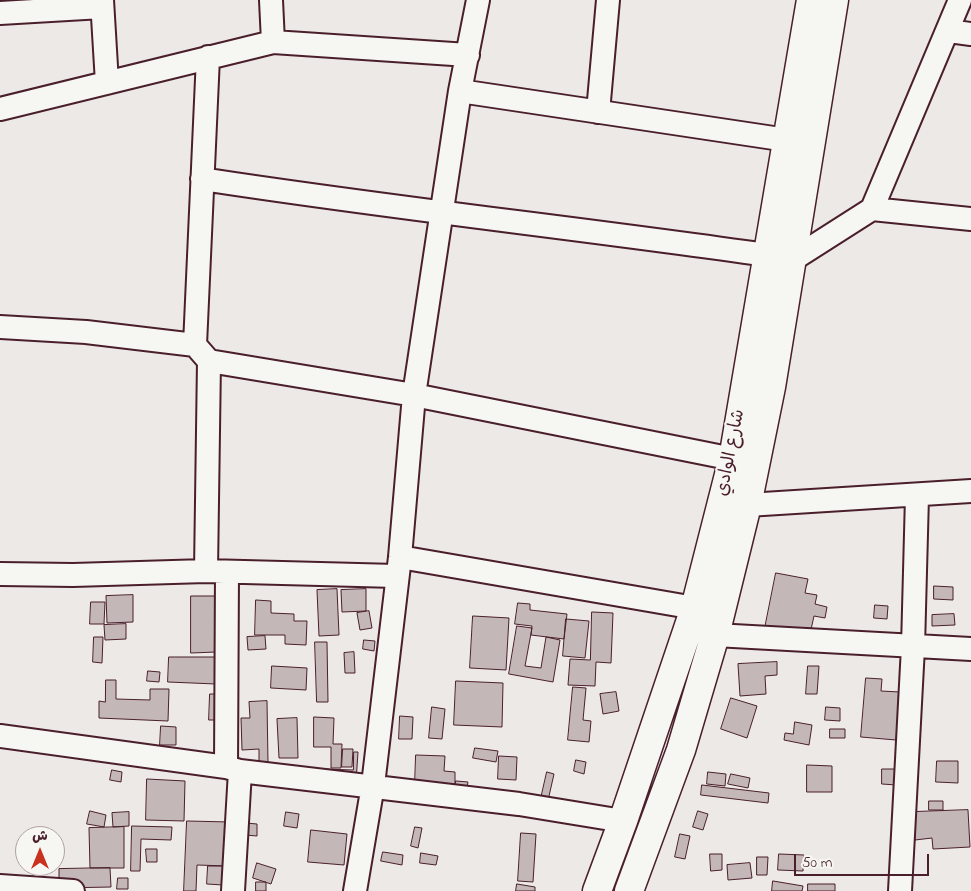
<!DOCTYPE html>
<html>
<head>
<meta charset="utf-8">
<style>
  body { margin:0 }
  #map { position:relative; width:971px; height:891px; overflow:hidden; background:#ece9e6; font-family:"Indie Flower","Playpen Sans Arabic",sans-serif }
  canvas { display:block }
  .north { position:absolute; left:15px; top:826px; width:50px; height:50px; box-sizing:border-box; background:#f6f6f2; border:1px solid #b1a0a2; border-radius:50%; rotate:0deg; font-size:14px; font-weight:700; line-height:20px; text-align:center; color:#4a1f2b }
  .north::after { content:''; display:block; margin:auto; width:18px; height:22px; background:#c8321e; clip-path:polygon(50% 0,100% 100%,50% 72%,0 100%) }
  .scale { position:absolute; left:794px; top:854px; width:135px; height:22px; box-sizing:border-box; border:2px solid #4a1f2b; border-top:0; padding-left:6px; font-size:15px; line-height:18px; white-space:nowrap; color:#4a1f2b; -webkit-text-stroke:4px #f6f6f2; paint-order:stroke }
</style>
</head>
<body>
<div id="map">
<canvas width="971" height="891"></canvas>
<div class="north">ش</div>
<div class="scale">50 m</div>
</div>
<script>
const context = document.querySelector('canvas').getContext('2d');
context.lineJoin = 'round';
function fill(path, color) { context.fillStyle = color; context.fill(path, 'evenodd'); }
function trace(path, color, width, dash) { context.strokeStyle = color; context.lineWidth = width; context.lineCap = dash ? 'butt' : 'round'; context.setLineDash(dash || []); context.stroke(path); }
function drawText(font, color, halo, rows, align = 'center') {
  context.font = font + ' "Indie Flower","Playpen Sans Arabic",sans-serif'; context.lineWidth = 4.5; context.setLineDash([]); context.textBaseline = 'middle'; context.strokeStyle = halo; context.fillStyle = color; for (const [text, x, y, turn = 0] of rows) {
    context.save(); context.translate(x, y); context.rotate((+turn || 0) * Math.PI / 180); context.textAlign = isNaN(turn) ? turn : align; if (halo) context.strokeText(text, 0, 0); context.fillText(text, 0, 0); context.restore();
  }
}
const building = new Path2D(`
  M776,573l32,6 -3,14 12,2 -2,9 12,3 -2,11 -11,-2 -6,27 -45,-5z
  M934,586l19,1v13l-19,-1z
  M337,589l2,46 -20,1 -2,-46z
  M366,589v22l-24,1 -1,-22z
  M133,595v27l-26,1 -1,-27z
  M191,596h24l1,56 -25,1z
  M256,600l15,1v12l23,1v7h13l-1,24 -21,-1v-9h-30z
  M91,602h14l-1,22h-14z
  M518,603l12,1v6l37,4 -3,25 -33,-4 1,-9 -17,-2z
  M875,605l13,1 -1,13 -13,-1z
  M369,611l3,17 -12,2 -3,-17z
  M592,612l21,1 -2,50 -15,-1 -1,24 -27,-1 2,-26 20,1z
  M954,614l1,11 -23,1v-11z
  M473,616l36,2 -3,52 -36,-2z
  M566,619l23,2 -4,37 -22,-2z
  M126,624v15l-21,1 -1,-15z
  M517,626l15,2 -7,38 16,2 5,-31 14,3 -7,42 -44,-8z
  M265,636l1,13 -18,1 -1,-13z
  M94,637h9l-1,26 -9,-1z
  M364,640l11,1 -1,10 -11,-2z
  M315,642h12l1,60h-11z
  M354,652l1,21h-10l-1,-20z
  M169,657h48l-1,27 -48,-2z
  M777,662v13l-12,1 1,18 -26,2 -2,-32z
  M272,666l35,2 -1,22 -35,-2z
  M808,666h11l-2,28h-11z
  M148,671l12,1 -1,10 -12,-1z
  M866,678l16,1 -1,12 19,1 -4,48 -35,-3z
  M106,680h10v19l34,1v-11h19l-1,32 -69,-3v-17l6,1z
  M456,681l47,2 -1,44 -48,-2z
  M573,687l13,1 -3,32 8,1 -2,21 -21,-2z
  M616,692l3,19 -16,3 -3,-20z
  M210,694h9l-1,26h-9z
  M731,698l26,8 -10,32 -26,-9z
  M267,701l1,62 -9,1v-15l-17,1 -1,-32h9l-1,-16z
  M432,707l13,2 -3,30 -13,-1z
  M826,707l14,1v13l-15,-1z
  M400,716l13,1 -1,22h-13z
  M314,717l20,1 -1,26h9l-1,24h-10v-21h-17z
  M297,718l1,40h-19l-2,-39z
  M795,722l17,3 -3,20 -25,-5 1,-7 8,1z
  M161,726l15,1v18h-16z
  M830,729h15v9h-15z
  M475,748l23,3 -2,11 -23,-4z
  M343,749h10l-1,18h-10z
  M354,752h4l-2,30 -33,-1 1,-12 29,1z
  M416,755l29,1 -1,15 11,1v16l-40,-4z
  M499,756l18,1 -1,23 -18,-1z
  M576,760l10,2 -2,12 -10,-3z
  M937,761h21v22l-22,-1z
  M807,765l25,1v26h-25z
  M882,769h15l-1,16 -14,-1z
  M112,770l10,2 -1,10 -11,-2z
  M547,772l7,2 -7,31 -7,-2z
  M708,772l18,2 -1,12 -18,-2z
  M731,774l19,4 -2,10 -20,-4z
  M147,779l38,2 -1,40 -38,-1z
  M456,781l12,1 -2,10 -11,-1z
  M702,785l67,8 -1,10 -67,-8z
  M929,801h14v9h-14z
  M968,810l2,37 -37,2 -1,-11 -17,2 -1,-28z
  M90,811l16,4 -2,12 -17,-3z
  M698,811l10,3 -5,16 -10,-3z
  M129,812v14l-16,1 -1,-14z
  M286,812l13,2 -2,14 -13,-2z
  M187,821l43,1 -2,44 -31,-1 -1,26h-12z
  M246,823l11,1v12l-12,-1z
  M132,826l40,1 -1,13 -30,-1 -1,32h-9z
  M124,827v41h-34l-1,-40z
  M415,827l7,1 -4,20 -7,-2z
  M311,830l36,4 -3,31 -36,-3z
  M521,833l15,1 -3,48 -15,-1z
  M680,834l10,2 -5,23 -10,-2z
  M146,849h11v13h-10z
  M383,852l20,3 -1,10 -21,-4z
  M421,853l17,3 -2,9 -16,-2z
  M710,854h12v16l-11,1z
  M779,854l25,1 -1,16 -25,-1z
  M757,857h11l-1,18h-10z
  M257,863l19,6 -5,15 -18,-6z
  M750,863l2,15 -24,2 -1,-15z
  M208,866h16l-1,19 -16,-1z
  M110,868l1,19 -52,1v-19z
  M118,878h10v11h-11z
  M773,881l30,5 -1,5h-30z
  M256,882h10v9h-10z
  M517,884l18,3v4h-19z
  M808,884h27v7h-27z`);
fill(building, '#c4b7b7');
trace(building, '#4a1f2b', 1);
const minor = new Path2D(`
  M102,0l5,83
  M271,0l2,42
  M0,13l102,-6
  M949,31l22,3
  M460,91l327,49
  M0,109l273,-67 195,13
  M598,112l10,-112
  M202,179c187,29 376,49 564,76
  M872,209l99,10
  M792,260l80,-51 88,-209
  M0,327l86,5 109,13 14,16 205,34 319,64
  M195,345l13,-288
  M747,505l224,-14
  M400,557l295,51
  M206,571l3,-210
  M0,574l73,1 133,-4 190,5
  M715,635l256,14
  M0,736l226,31 14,4 279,33 104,17
  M226,767l1,-195
  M0,886l73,5
  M233,891l7,-120
  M355,891l18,-106 27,-228 14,-162 46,-304 18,-91
  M900,891l13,-244 4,-151`);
const major = new Path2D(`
  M597,891l26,-70 72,-213 38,-149 78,-459
  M629,891l52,-141 34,-115 32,-130 24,-118 63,-387`);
trace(minor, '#4a1f2b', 26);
trace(major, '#4a1f2b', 31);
trace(minor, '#f6f6f2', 22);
trace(major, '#f6f6f2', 28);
drawText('18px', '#4a1f2b', '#f6f6f2', [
  ["شارع الوادي",732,453,-79]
]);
</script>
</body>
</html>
